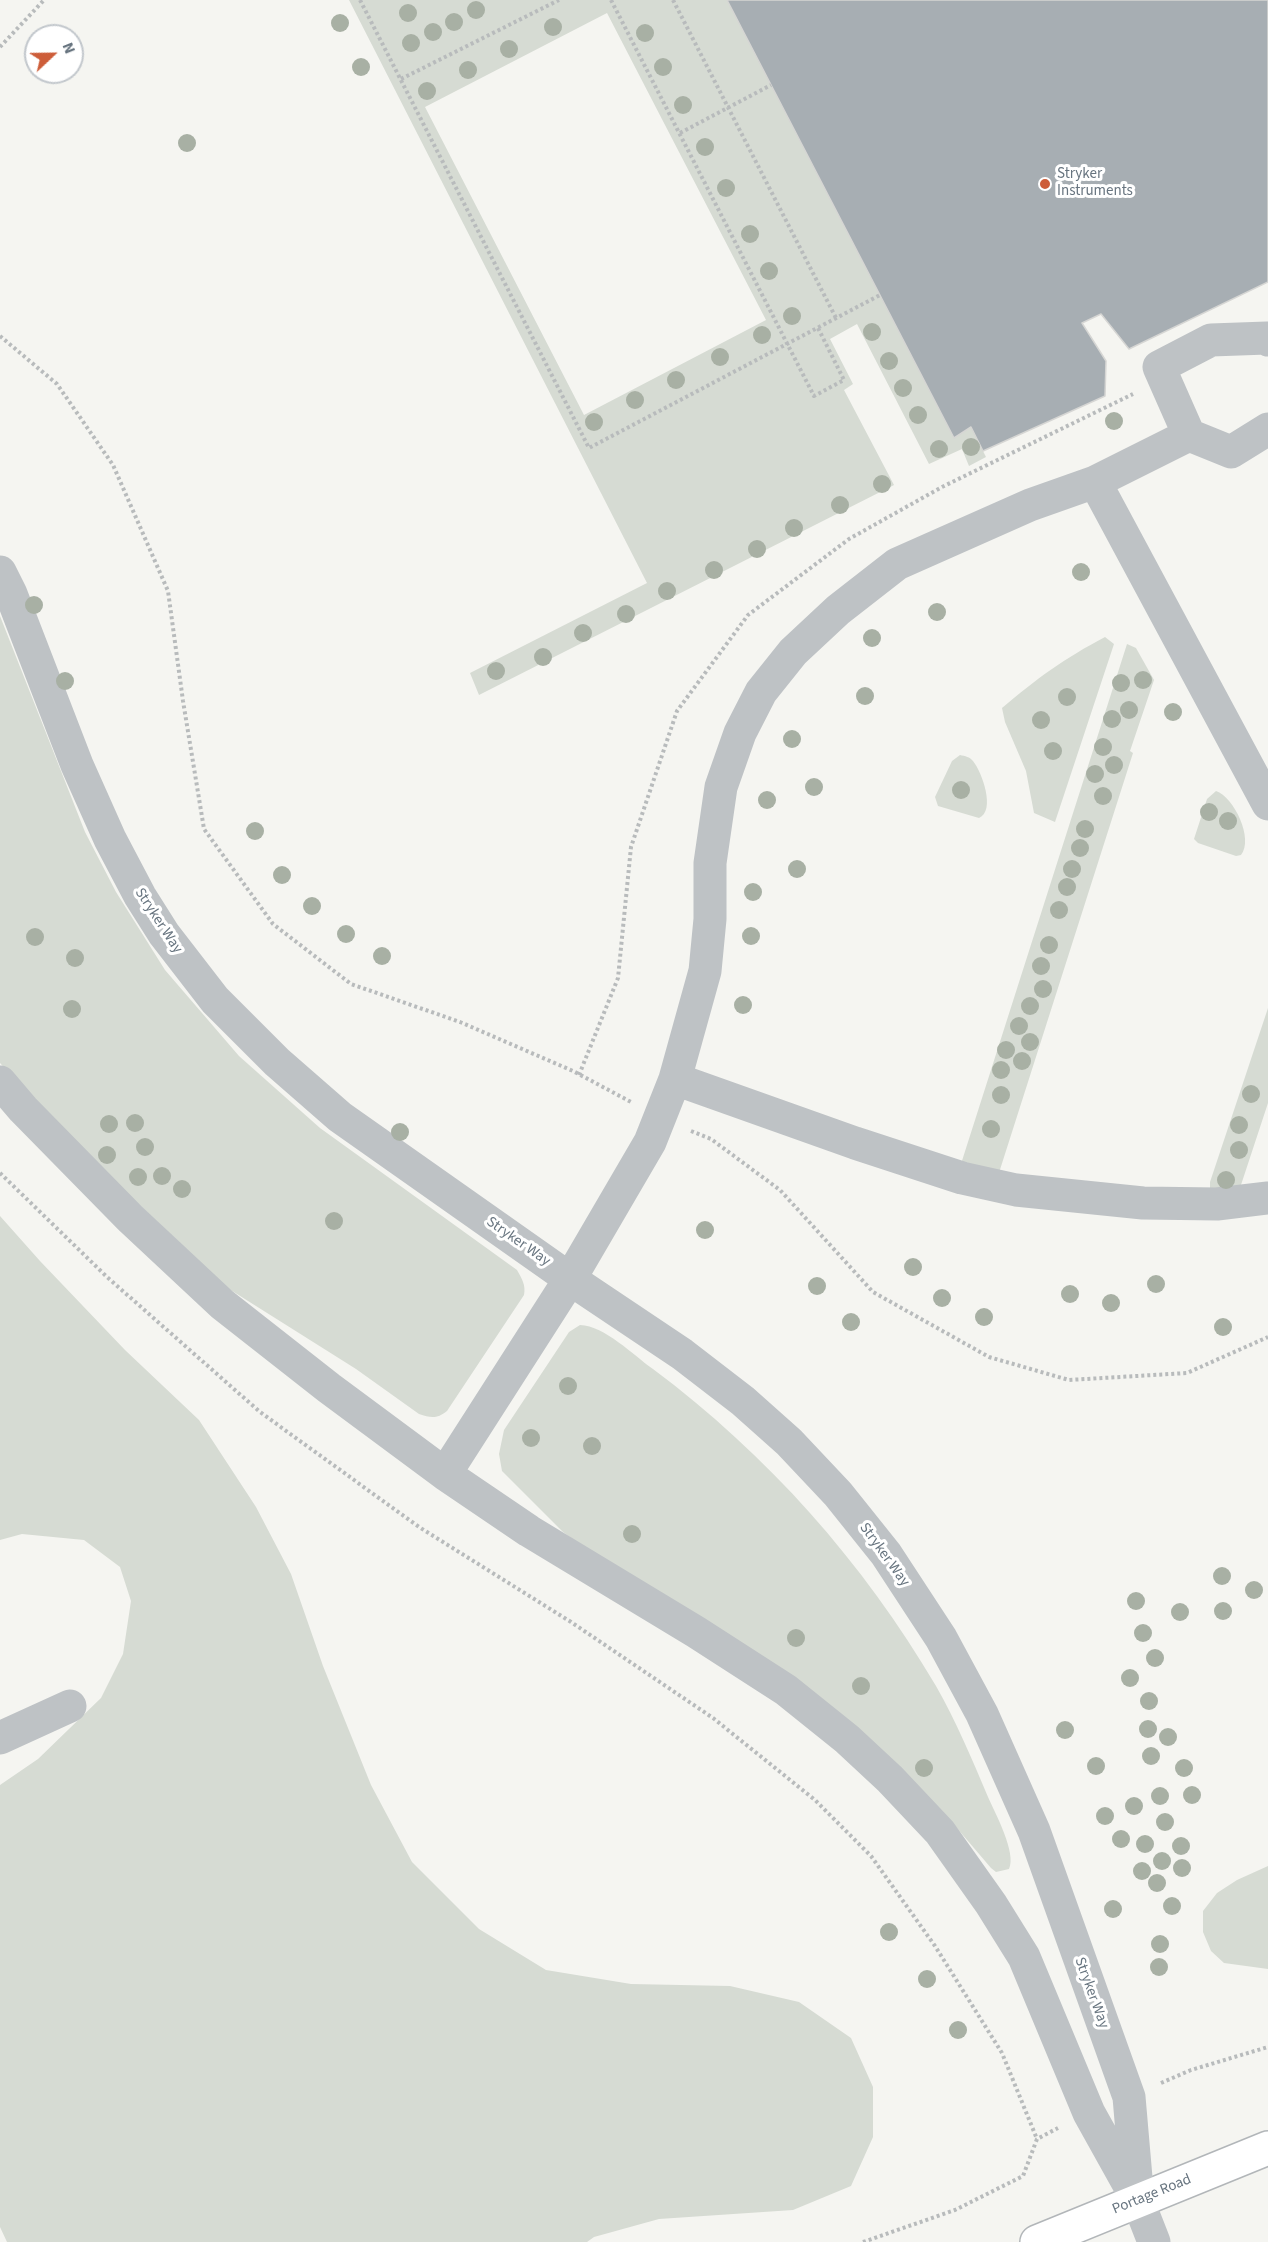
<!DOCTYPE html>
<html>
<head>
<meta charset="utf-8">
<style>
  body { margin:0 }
  #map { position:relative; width:1268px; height:2242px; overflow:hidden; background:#f5f5f1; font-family:"Source Sans 3",sans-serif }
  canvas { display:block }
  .north { position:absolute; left:24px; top:24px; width:60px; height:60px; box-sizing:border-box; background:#fff; border:2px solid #c2c7cc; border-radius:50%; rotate:68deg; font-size:16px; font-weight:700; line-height:24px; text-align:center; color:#67747f }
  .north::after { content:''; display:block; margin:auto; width:21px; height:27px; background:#cd5d39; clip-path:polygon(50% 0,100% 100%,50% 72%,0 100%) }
</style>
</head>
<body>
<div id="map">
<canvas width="1268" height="2242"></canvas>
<div class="north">N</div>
</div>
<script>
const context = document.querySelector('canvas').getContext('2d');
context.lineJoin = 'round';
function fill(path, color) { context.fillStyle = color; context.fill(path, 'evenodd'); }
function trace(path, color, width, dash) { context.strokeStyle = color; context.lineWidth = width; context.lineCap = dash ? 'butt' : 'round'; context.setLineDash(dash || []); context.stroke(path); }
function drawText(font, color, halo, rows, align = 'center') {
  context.font = font + ' "Source Sans 3",sans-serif'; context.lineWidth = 6; context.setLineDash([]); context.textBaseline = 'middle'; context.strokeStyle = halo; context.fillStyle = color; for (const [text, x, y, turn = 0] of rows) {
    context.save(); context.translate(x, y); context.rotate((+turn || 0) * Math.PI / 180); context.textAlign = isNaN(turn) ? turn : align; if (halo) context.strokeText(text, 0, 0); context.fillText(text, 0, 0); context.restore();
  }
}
fill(new Path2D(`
  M349,0h378l227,437 17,-10 15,30 -17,9 -7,-17 -33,15 -72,-140 -27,15 23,45 -9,6 50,95 -415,210 -9,-22 177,-90zM607,13l159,307 -182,95 -159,-308z
  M0,616l85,216 31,60 49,78 74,86 81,72 197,142c5,9 9,15 7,25l-77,116c-10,8 -16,7 -28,3l-63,-45 -127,-80 -165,-155 -64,-71z
  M1105,637l9,7 -59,178 -21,-9 -8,-42 -21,-49 -3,-14c34,-29 63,-50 103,-71z
  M1127,644l9,4 18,32 -24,71 3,2 -136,426 -37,-12z
  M960,755c5,1 10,2 13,6 9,11 23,50 6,57l-41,-12 -3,-9 17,-36z
  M1216,791c18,6 38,48 25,64l-5,1 -38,-13 -4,-4 13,-40z
  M1268,1008v95l-29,88 -29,-1v-8z
  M0,1216l40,45 85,89 74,70 57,87 35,67 32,92 48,119 41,77 67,67 67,41 85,14 99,2 69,16 52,36 22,49v50l-22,49 -58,24 -134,9 -65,18 -7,5h-580l-7,-15v-442l38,-26 63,-61 22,-44 8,-53 -11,-34 -36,-27 -62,-6 -22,6z
  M580,1325c25,1 53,30 73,44 115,86 210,193 283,317 20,35 36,73 52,111 7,16 29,56 21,72l-13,3 -5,-4 -35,-41 -393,-295 -61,-61 -3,-17 5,-24 65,-98z
  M1268,1866v103l-44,-6 -13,-12 -8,-19v-21l14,-18 20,-13z`), '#d6dbd3');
const building = new Path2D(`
  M727,0h541v282l-139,67 -28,-35 -19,9 24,38 -1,35 -122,55 -12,-24 -17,11z`);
fill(building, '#a7aeb3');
trace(building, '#d6d6d4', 1.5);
const major = new Path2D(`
  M1037,2242l231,-94`);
trace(major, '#b2b6b9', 36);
trace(new Path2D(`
  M360,0l229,448 291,-153
  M611,0l203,396 30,-16 -26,-52
  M673,0l163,318
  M0,47l44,-47
  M401,79l158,-79
  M680,133l91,-48
  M0,336l57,48 56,81 55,126 15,110 21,128 69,95 78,60 109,38 113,49 58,31
  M579,1075l39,-97 13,-131 46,-136 71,-96 101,-76 93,-52 191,-93
  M691,1131l20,8 69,51 93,102 116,65 80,23 118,-7 81,-36
  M0,1173l107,104 153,135 159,115 152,95 142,96 102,82 56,56 64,90 67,107 35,86
  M1161,2083l30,-13 77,-23
  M863,2242l92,-32 68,-34 14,-37 21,-11`), '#b8bbbc', 4, [3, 3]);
trace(new Path2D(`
  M1268,340l-1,-2 -56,2 -52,27 30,68 42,17 37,-23
  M1095,482l173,322
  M0,572l11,22 66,171 33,74 30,57 24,38 51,66 62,62 63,55 230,162 112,75 61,47 46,41 49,52 48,60 55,84 41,76 52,117 95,266 9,104
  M675,1079l180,64 107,35 54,12 127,13 74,1 51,-6
  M0,1082l23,27 107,109 92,86 107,84 116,86 84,57 167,101 90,58 61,49 43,40 50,53 51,72 33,53 65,156 49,88 16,41
  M445,1474l125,-195 80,-137 25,-63 30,-108 5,-52v-56l11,-76 19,-54 21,-41 32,-40 45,-42 59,-46 133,-59 65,-23 94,-47
  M0,1738l70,-32`), '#bec2c5', 33);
trace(major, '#fff', 33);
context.fillStyle = '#a8b0a4';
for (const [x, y] of [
  [476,10],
  [408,13],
  [454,22],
  [340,23],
  [553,27],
  [433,32],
  [645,33],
  [411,43],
  [509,49],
  [361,67],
  [663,67],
  [468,70],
  [427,91],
  [683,105],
  [187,143],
  [705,147],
  [726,188],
  [750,234],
  [769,271],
  [792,316],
  [872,332],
  [762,335],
  [720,357],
  [889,361],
  [676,380],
  [903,388],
  [635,400],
  [918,415],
  [1114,421],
  [594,422],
  [971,447],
  [939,449],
  [882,484],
  [840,505],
  [794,528],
  [757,549],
  [714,570],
  [1081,572],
  [667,591],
  [34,605],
  [937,612],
  [626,614],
  [583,633],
  [872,638],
  [543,657],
  [496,671],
  [1143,680],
  [65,681],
  [1121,683],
  [865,696],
  [1067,697],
  [1129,710],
  [1173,712],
  [1112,719],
  [1041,720],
  [792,739],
  [1103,747],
  [1053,751],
  [1114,765],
  [1095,774],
  [814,787],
  [961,790],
  [1103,796],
  [767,800],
  [1209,812],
  [1228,821],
  [1085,829],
  [255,831],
  [1080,848],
  [797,869],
  [1072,869],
  [282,875],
  [1067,887],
  [753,892],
  [312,906],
  [1059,910],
  [346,934],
  [751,936],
  [35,937],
  [1049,945],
  [382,956],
  [75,958],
  [1041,966],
  [1043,989],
  [743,1005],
  [1030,1006],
  [72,1009],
  [1019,1026],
  [1030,1042],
  [1006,1050],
  [1022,1061],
  [1001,1070],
  [1251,1094],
  [1001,1095],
  [135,1123],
  [109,1124],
  [1239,1125],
  [991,1129],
  [400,1132],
  [145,1147],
  [1239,1150],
  [107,1155],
  [162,1176],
  [138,1177],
  [1226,1180],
  [182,1189],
  [334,1221],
  [705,1230],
  [913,1267],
  [1156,1284],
  [817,1286],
  [1070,1294],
  [942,1298],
  [1111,1303],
  [984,1317],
  [851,1322],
  [1223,1327],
  [568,1386],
  [531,1438],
  [592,1446],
  [632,1534],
  [1222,1576],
  [1254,1590],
  [1136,1601],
  [1223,1611],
  [1180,1612],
  [1143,1633],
  [796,1638],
  [1155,1658],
  [1130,1678],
  [861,1686],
  [1149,1701],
  [1148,1729],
  [1065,1730],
  [1168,1737],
  [1151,1756],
  [1096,1766],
  [924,1768],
  [1184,1768],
  [1192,1795],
  [1160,1796],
  [1134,1806],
  [1105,1816],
  [1165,1822],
  [1121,1839],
  [1145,1844],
  [1181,1846],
  [1162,1861],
  [1182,1868],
  [1142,1871],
  [1157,1883],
  [1172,1906],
  [1113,1909],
  [889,1932],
  [1160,1944],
  [1159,1967],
  [927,1979],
  [958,2030]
]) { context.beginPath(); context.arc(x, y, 9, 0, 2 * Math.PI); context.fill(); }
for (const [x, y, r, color] of [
  [1045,184,6,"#cd5d39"]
]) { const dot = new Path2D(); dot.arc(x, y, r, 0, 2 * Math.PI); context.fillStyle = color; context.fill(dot); trace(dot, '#fff', 2); }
drawText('15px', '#67747f', '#fff', [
  ["Stryker",1057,175],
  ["Instruments",1057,192]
], 'left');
drawText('15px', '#67747f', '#fff', [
  ["Stryker Way",158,921,57],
  ["Stryker Way",518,1242,35],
  ["Stryker Way",884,1555,54],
  ["Stryker Way",1091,1993,70],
  ["Portage Road",1152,2195,-22]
]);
</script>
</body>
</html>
